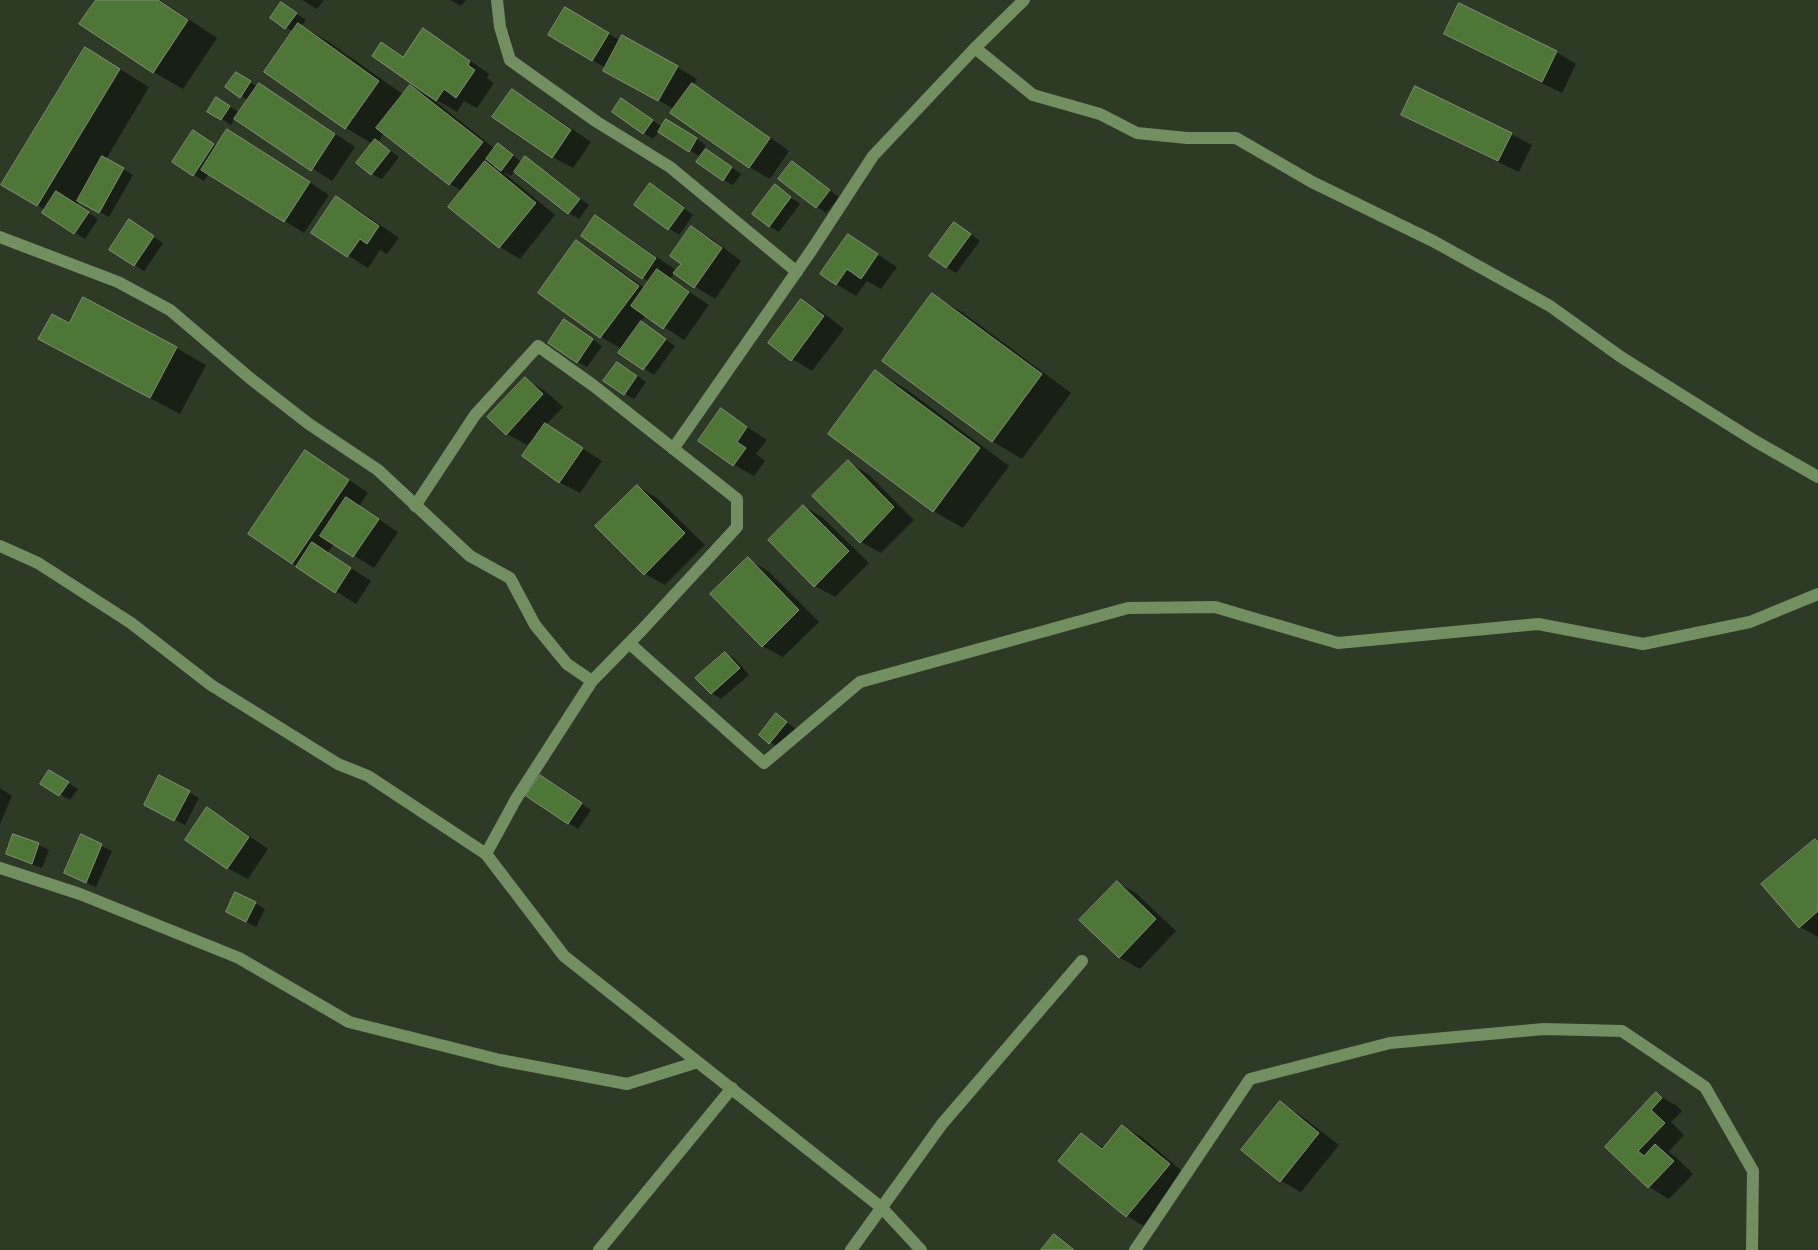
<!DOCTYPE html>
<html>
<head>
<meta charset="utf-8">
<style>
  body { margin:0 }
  canvas { display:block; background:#2d3a26 }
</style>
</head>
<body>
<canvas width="1818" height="1250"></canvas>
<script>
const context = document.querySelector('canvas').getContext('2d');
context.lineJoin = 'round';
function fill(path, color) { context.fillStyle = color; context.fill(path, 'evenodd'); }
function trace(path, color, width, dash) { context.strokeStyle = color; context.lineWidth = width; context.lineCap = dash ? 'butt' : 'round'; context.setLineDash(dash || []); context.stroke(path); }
fill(new Path2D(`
  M97,0h63l57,38 -34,51 -30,-17z
  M302,0h22l-7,9z
  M450,0h16l-5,6z
  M565,9l56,32 56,26 20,12 -4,6 19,11 77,55 -19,28 -21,-12 -75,-58 -49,-27 -19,-14 -56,-33z
  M291,10l15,10 -5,6 28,16 75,53 7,-9 17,10 1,-2 -47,-50 22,13 19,-27 20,11 46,33 -2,4 7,5 -17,25 -13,-7 -7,11 -22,-13 -1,1 61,49 3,-4 24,17 4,-4 9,6 54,41 -10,14 -10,-6 -54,-42 -4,5 -6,-4 -1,1 51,42 -35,44 -20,-12 -50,-41 12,-15 -12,-7 -66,-51 -6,9 21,15 -17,22 -10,-5 1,-30 -27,-16 -52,-96 -23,-14zM495,165l7,5 -1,2 -8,-5z
  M1445,33l111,19 20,12 -14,29 -97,-48z
  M115,66l34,21 -43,72 27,16 -24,42 -29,-16 -3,4 21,14 -13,20 -41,-27 1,-2 -42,-26z
  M236,74l22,13 1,-2 20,11 76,51 -23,34 -97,-63 -4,7 -22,-14 8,-12 23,14 8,-12 -7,-5z
  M512,90l20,12 59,40 -18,26 -21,-11z
  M622,99l40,28 14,-1 30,19 -7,11 -40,-25 -6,8 -9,-6z
  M1403,115l108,19 21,11 -13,27 -96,-46z
  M203,138l14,9 31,-5 81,53 -25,38 -95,-60 -5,8 -30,-19z
  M716,156l25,18 -8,11 -10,-5z
  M792,163l47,34 -13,16 -9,-6z
  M775,186l25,18 -21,28 -10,-6z
  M660,190l33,25 -14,20 -44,-30z
  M337,198l20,11 42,29 -12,16 -7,-4 -12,18 -55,-35z
  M596,217l20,12 61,42 5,-8 9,-35 21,11 29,22 -26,38 -41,-26 -4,6 39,26 -25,35 -38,-25 -6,7 35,24 -21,29 -34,-23 2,-3 -21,-12 -62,-45 37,-50 20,11 49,35 5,-6 -7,-4z
  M139,227l24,16 -19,28 -33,-21z
  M964,229l16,12 -24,32 -10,-6z
  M848,235l49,32 -16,22 -14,-8 -11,15 -20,-12z
  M932,295l30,17 109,81 -49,66 -30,-18z
  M801,300l21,12 22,17 -32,42 -20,-12z
  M69,325l107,23 30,17 -26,49 -110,-58z
  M574,326l28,20 -15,21 -10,-5z
  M627,369l19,13 -12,17 -9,-5z
  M876,372l30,17 103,77 -46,62 -30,-17z
  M525,379l20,12 18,16 -17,18 56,36 -22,32 -21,-11 -24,-43 -1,-1 -7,7 -20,-11z
  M721,410l46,30 -11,14 9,7 -11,15 -20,-11z
  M306,452l20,12 42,29 -9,13 39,26 -24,36 -40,-25 -6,10 43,28 -15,23 -64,-41z
  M848,462l20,12 46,46 -33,33 -20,-11z
  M637,486l20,12 48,47 -40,40 -20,-11z
  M803,506l20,12 46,45 -34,34 -20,-11z
  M748,559l20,12 51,51 -36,35 -21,-11z
  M725,653l10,6 14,16 -28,24 -9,-6z
  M777,715l19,14 -16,19 -10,-6z
  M49,771l29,18 -8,11 -29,-16z
  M550,782l41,28 -13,19 -10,-6z
  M0,788l12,8 -12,28z
  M189,792l10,6 -14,27 -30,-15z
  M208,809l20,12 40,28 -20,30 -21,-11z
  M14,835l25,10 10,5 -7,18 -25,-9 -10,-6z
  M81,836l31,15 -16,36 -31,-14z
  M1815,840l3,2v95l-18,-10z
  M1117,882l20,12 39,37 -36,38 -21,-12z
  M255,903l10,6 -9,18 -19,-10z
  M1656,1094l21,12 5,5 -11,11 13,13 -16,17 8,5 17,17 -24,25 -20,-12 -43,-40z
  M1280,1103l20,12 39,30 -38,47 -20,-11 -38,-31z
  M1123,1127l20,11 46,39 -42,51 -20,-12 -67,-55 22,-27 22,14z`), '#0007');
const building = new Path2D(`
  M96,0h62l30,20 -35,53 -74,-49z
  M281,2l16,11 -12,16 -15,-11z
  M1459,3l98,48 -15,31 -98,-48z
  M565,7l44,26 -17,28 -44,-26z
  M298,23l81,58 -34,48 -81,-57z
  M423,28l47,33 -2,4 7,5 -19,28 -12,-9 -8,12 -64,-45 9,-14 22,15z
  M622,35l56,31 -20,35 -55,-30z
  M85,47l35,22 -83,137 -36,-21z
  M236,72l15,9 -11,17 -15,-11z
  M259,83l76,51 -24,37 -77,-52z
  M692,83l78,55 -21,30 -79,-55z
  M410,85l73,57 -34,43 -73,-57z
  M1415,86l97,47 -14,28 -97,-46z
  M512,89l59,41 -19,28 -60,-41z
  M216,97l14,9 -9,14 -14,-8z
  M621,98l32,22 -10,14 -31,-22z
  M666,119l31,19 -8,14 -31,-20z
  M227,129l83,53 -26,40 -83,-52z
  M193,130l21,14 -21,32 -21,-14z
  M375,139l15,12 -19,24 -15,-12z
  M498,143l15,12 -12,16 -15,-12z
  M706,149l26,18 -9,14 -27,-19z
  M102,156l22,12 -25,45 -22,-12z
  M525,156l55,43 -12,15 -54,-42z
  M485,161l51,42 -37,45 -51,-41z
  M792,161l38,29 -14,18 -38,-29z
  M650,183l34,25 -16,22 -34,-25z
  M775,184l16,13 -22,30 -17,-13z
  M56,191l33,21 -15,22 -32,-21z
  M336,196l43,30 -12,18 -7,-5 -13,18 -36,-24z
  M595,215l61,43 -14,21 -61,-43z
  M129,219l25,17 -20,30 -25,-16z
  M954,222l17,12 -25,34 -17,-12z
  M691,226l31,22 -28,40 -21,-15 8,-9 -11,-8z
  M848,234l30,20 -17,25 -14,-10 -11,16 -16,-11z
  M576,240l63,46 -39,52 -62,-45z
  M657,269l32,23 -26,37 -32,-23z
  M932,293l110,81 -50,68 -110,-81z
  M83,297l94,50 -27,51 -112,-59 14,-25 17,9z
  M801,299l23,17 -33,45 -23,-18z
  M564,319l29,20 -16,24 -29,-20z
  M641,321l25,18 -23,31 -25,-17z
  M617,362l20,14 -13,19 -21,-14z
  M875,370l105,78 -47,64 -105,-78z
  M525,377l18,17 -37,41 -19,-18z
  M721,408l26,19 -10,15 9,6 -13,18 -35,-25z
  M545,423l38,25 -24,35 -37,-27z
  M305,450l44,30 -57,84 -44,-30z
  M848,460l46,47 -34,36 -48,-47z
  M637,485l48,48 -41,42 -49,-49z
  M346,497l33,22 -26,38 -33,-21z
  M803,505l46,46 -35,36 -46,-47z
  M312,542l39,26 -16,25 -39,-26z
  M748,557l51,53 -37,37 -52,-53z
  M725,652l15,16 -29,26 -16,-16z
  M776,713l11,9 -18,22 -10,-9z
  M49,770l20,12 -10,14 -19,-12z
  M159,775l31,16 -16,30 -30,-16z
  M540,775l42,28 -14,21 -42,-28z
  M207,807l42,30 -22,32 -42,-29z
  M13,834l26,9 -7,21 -26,-10z
  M81,834l21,10 -16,39 -22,-10z
  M1815,839l3,3v69l-19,17 -38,-44z
  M1117,881l39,38 -37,39 -40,-38z
  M235,892l21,10 -10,20 -20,-10z
  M1656,1092l6,6 -11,12 14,13 -27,28 6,5 11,-12 19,17 -26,27 -43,-41z
  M1280,1101l39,32 -39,49 -39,-32z
  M1122,1125l48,39 -44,53 -68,-56 23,-28 21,16z
  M1054,1234l20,16h-33z`);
fill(building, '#4e7636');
trace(building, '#809078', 1);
trace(new Path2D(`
  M497,0l3,27 10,33 87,62 73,45 127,105
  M975,48l58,47 67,19 37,19 50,5h49l76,44 121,59 117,65 71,51 134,84 63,36
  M0,237l118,45 52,28 81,69 58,45 69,46 92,86 40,22 25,47 32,39 25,17
  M673,449l138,-198 62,-95 102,-108 49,-48
  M415,506l60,-91 63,-69 56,40 143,113v28l-96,104 -49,50 -76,118 -30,55
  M0,546l38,17 93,60 80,62 127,79 30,12 118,78 78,102 318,252 39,42
  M629,643l135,120 96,-81 268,-74 87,-1 123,36 200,-19 105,20 107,-22 68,-28
  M0,868l80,26 159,64 110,64 151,38 127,24 71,-22
  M599,1250l133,-162
  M851,1250l91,-126 140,-163
  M1135,1250l115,-171 140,-36 154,-14 78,2 83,56 48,84 -1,79`), '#718f61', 12);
</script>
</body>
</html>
